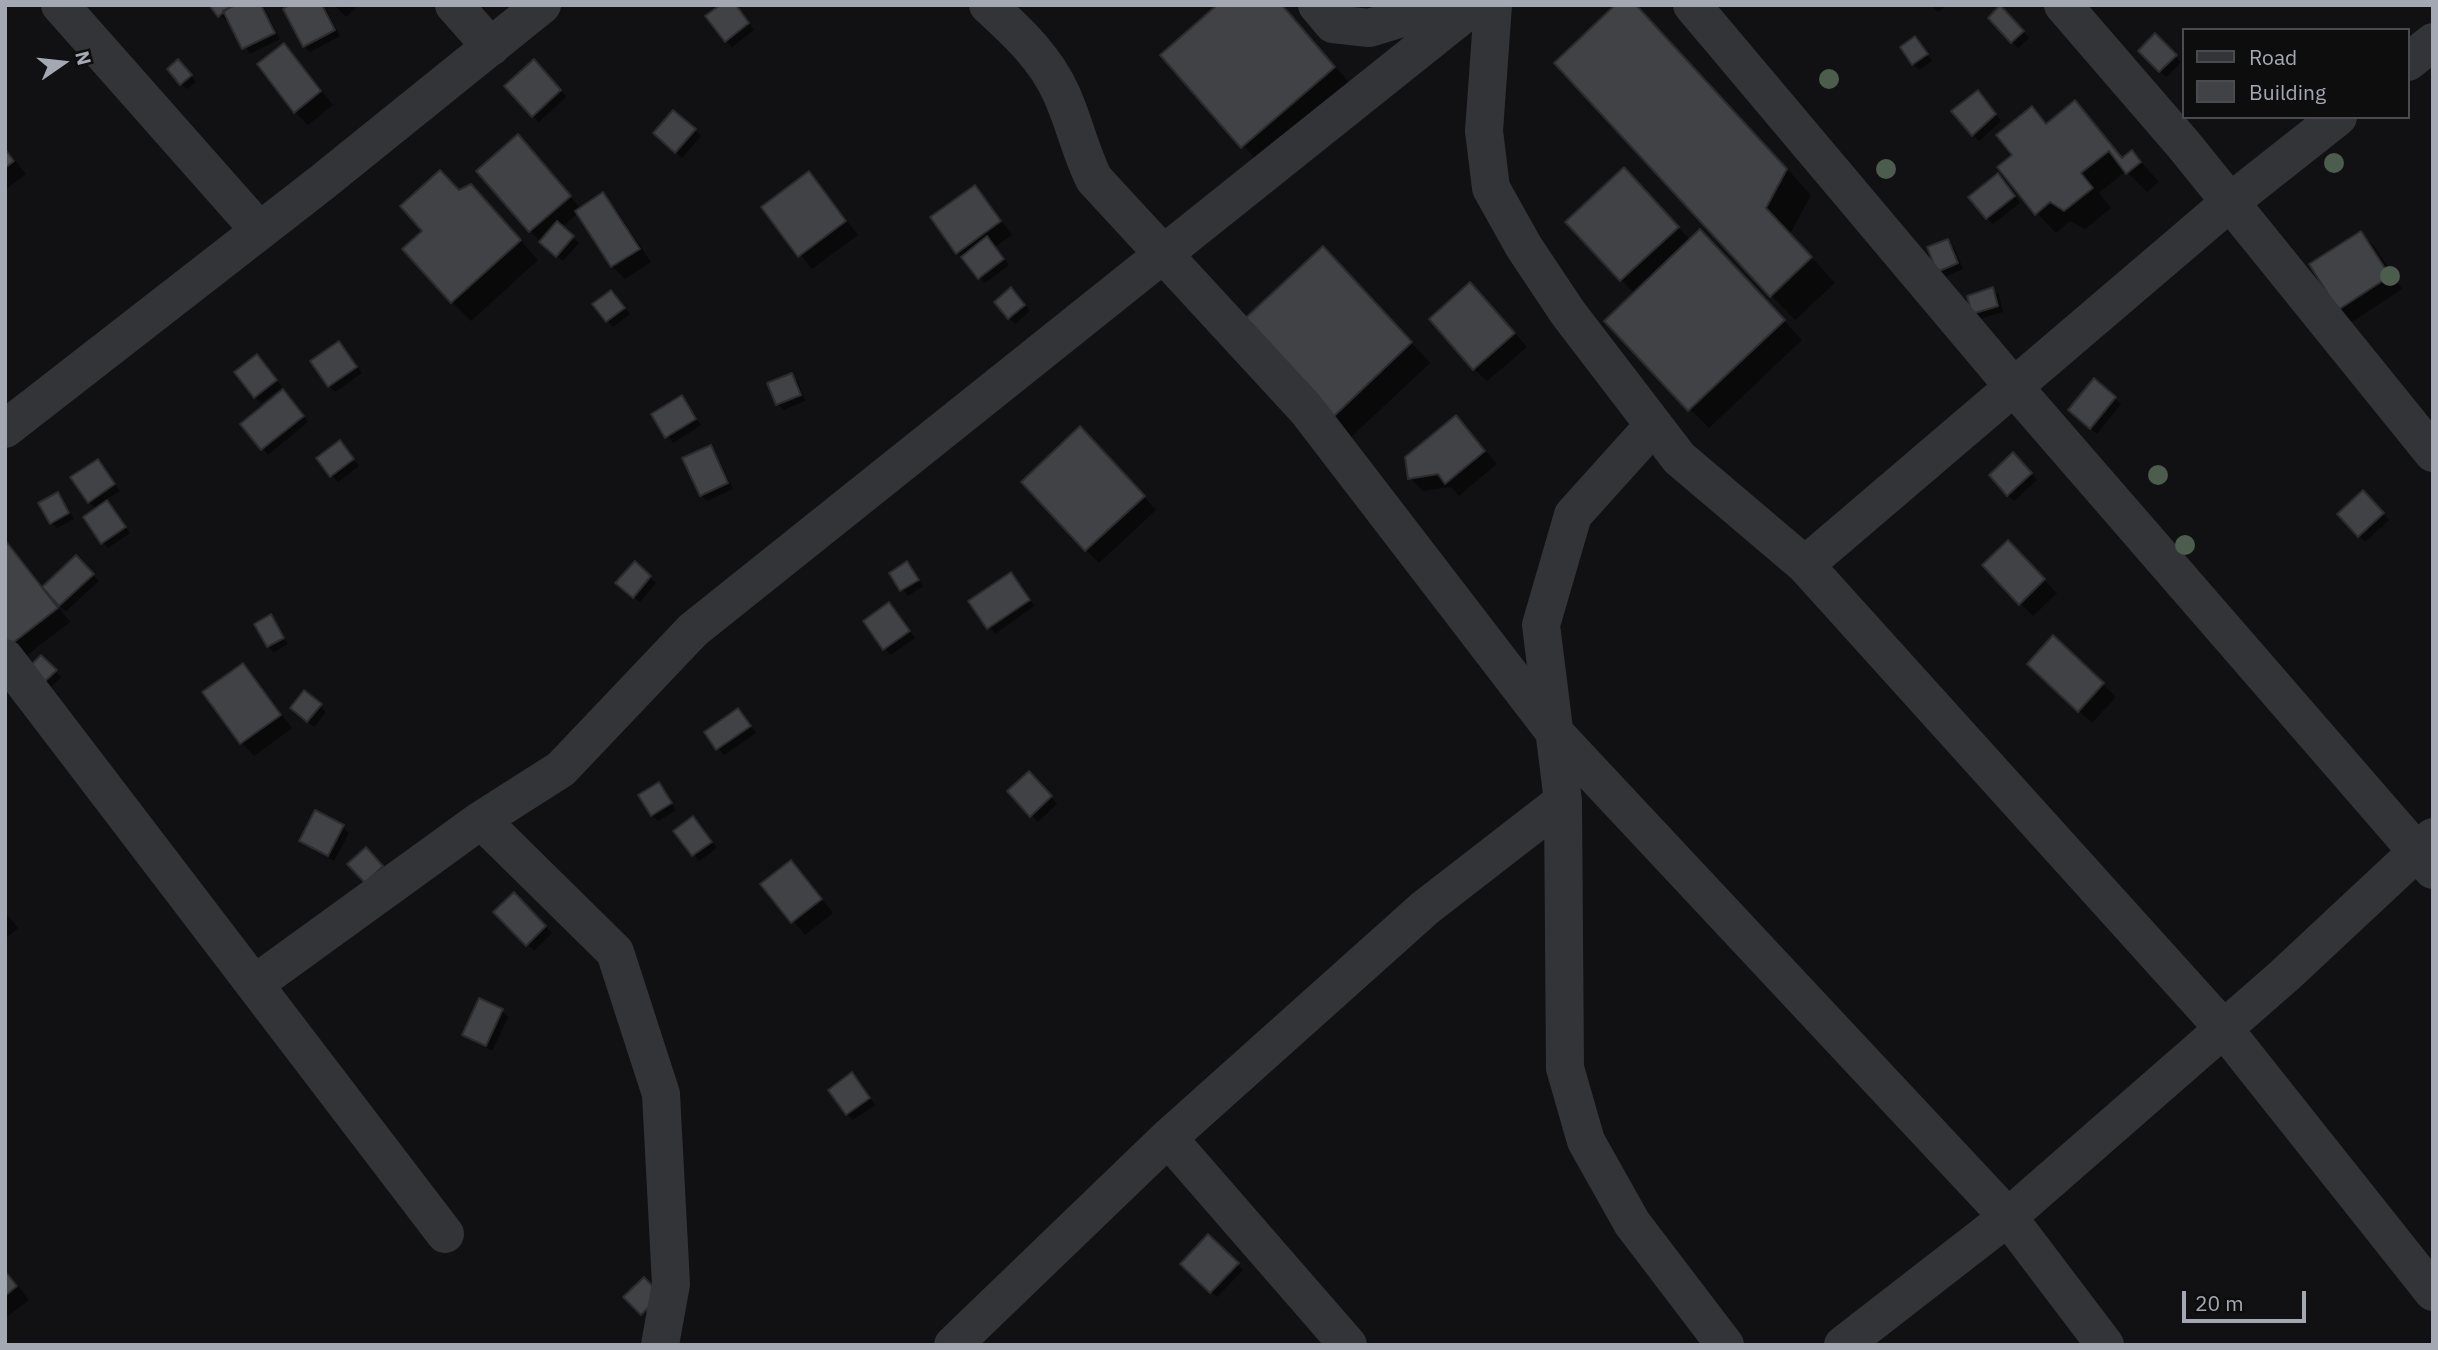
<!DOCTYPE html>
<html>
<head>
<meta charset="utf-8">
<style>
  body { margin:0 }
  #map { position:relative; width:2438px; height:1350px; overflow:hidden; background:#111113; font-family:"IBM Plex Sans",sans-serif }
  canvas { display:block }
  .frame { position:absolute; inset:0; border:7px solid #a4a8b2; pointer-events:none }
  .legend { position:absolute; left:2182px; top:28px; width:228px; height:91px; box-sizing:border-box; background:#0d0d0e; border:2px solid #494b50; margin:0; padding:9px 12px; list-style:none; font-size:21px; color:#a4a8b2 }
  .legend li { display:flex; align-items:center; gap:14px; height:35px }
  .legend b { width:35px; border:2px solid #494b50 }
  .north { position:absolute; left:28px; top:28px; width:70px; height:70px; -webkit-text-stroke:5px #0d0d0e; paint-order:stroke; rotate:76deg; font-size:19px; font-weight:700; line-height:28px; text-align:center; color:#a4a8b2 }
  .north::after { content:''; display:block; margin:auto; width:24px; height:32px; background:#a4a8b2; clip-path:polygon(50% 0,100% 100%,50% 72%,0 100%) }
  .scale { position:absolute; left:2182px; top:1291px; width:124px; height:32px; box-sizing:border-box; border:4px solid #a4a8b2; border-top:0; padding-left:9px; font-size:21px; line-height:24px; white-space:nowrap; color:#a4a8b2; -webkit-text-stroke:5px #0d0d0e; paint-order:stroke }
</style>
</head>
<body>
<div id="map">
<canvas width="2438" height="1350"></canvas>
<div class="frame"></div>
<ul class="legend">
<li><b style="height:9px;background:#333438"></b>Road</li>
<li><b style="height:19px;background:#414246"></b>Building</li>
</ul>
<div class="north">N</div>
<div class="scale">20 m</div>
</div>
<script>
const context = document.querySelector('canvas').getContext('2d');
context.lineJoin = 'round';
function fill(path, color) { context.fillStyle = color; context.fill(path, 'evenodd'); }
function trace(path, color, width, dash) { context.strokeStyle = color; context.lineWidth = width; context.lineCap = dash ? 'butt' : 'round'; context.setLineDash(dash || []); context.stroke(path); }
fill(new Path2D(`
  M211,5h52l17,34 -30,15 -17,-26z
  M293,5h31l16,31 -30,16 -6,-6z
  M334,5h24l-12,12z
  M1282,5l71,82 -91,79 -99,-111z
  M1931,5h16l-9,7z
  M736,6l18,24 -22,17 -6,-6z
  M2000,8l29,30 -11,10 -28,-30z
  M1651,22l160,173 -21,39 45,49 -40,37 -24,-25z
  M2155,36l26,26 -15,15 -26,-26z
  M1915,38l17,23 -13,9 -6,-6z
  M284,45l49,60 -25,20 -13,-13z
  M184,67l12,15 -9,7 -6,-5z
  M540,67l26,30 -27,25 -6,-6z
  M1984,99l17,22 -22,20 -6,-6z
  M2075,103l49,56 8,-7 27,30 -12,10 -21,-21 -27,22 12,15 -26,21 -15,-8 -14,12 -19,-20 -23,-58 18,-47 16,17z
  M695,130l6,6 -19,22 -21,-19z
  M518,136l63,73 21,-14 13,13 36,54 -26,17 -13,-13 -34,-53 -16,14 17,16 -16,18 -20,-17 -13,-13z
  M5,148l21,26 -21,16z
  M809,173l49,62 -46,34 -49,-62z
  M1637,182l54,59 28,10 83,89 -93,88 -19,-19 -55,-115 -67,-72z
  M2004,182l16,21 -27,21 -6,-6z
  M975,187l37,48 -17,12 14,18 -24,18 -27,-31z
  M460,192l30,14 48,54 -67,61 -19,-19 -27,-71z
  M2361,233l13,13 28,43 -50,33 -13,-13z
  M1948,241l6,6 9,22 -18,8 -6,-6z
  M1342,267l88,96 -80,75 -19,-19z
  M1992,289l7,6 4,17 -24,7 -6,-6z
  M1017,296l13,15 -15,13 -6,-6z
  M1483,297l44,50 -40,34 -13,-12z
  M617,298l13,16 -17,13 -19,-23z
  M339,343l23,30 -27,19 -6,-6z
  M263,362l19,25 -21,16 -6,-6z
  M792,375l6,6 7,20 -21,9 -6,-6z
  M2094,381l27,23 -24,30 -21,-18z
  M681,397l20,28 -28,18 -20,-28z
  M289,398l19,24 -40,33 -25,-31z
  M1456,417l41,47 -38,32 -8,-9 -28,4 -13,-13z
  M1093,441l63,69 -57,53 -13,-13z
  M340,442l19,24 -21,16 -19,-23z
  M710,448l6,6 17,35 -26,12 -6,-6z
  M2013,454l24,26 -23,21 -23,-26z
  M98,461l22,30 -15,9 25,33 -22,15 -6,-6 -5,-33 -8,-7z
  M58,495l16,24 -17,9 -6,-6z
  M2369,499l20,21 -24,22 -25,-27z
  M5,542l39,46 32,-30 23,23 -33,30 -10,-7 14,18 -47,36 -12,-13z
  M2021,556l36,37 -24,23 -13,-13z
  M635,564l21,19 -16,19 -16,-13z
  M907,564l16,22 -15,10 -16,-23z
  M1017,581l17,25 -39,28 -24,-32z
  M889,604l26,34 -24,17 -6,-6z
  M270,616l18,28 -14,8 -6,-6z
  M2053,638l63,59 -24,26 -50,-46z
  M41,657l20,20 -14,14z
  M243,665l49,63 -38,28 -12,-13z
  M320,706l6,6 -12,15 -16,-13z
  M738,710l18,23 -32,22 -18,-22z
  M1029,773l28,31 -19,18 -29,-30z
  M659,784l17,26 -18,11 -6,-6z
  M693,818l24,30 -18,13 -23,-30z
  M343,827l6,6 -15,28 -33,-21z
  M791,862l42,51 -28,22 -42,-51z
  M514,894l38,39 -18,18 -38,-38z
  M5,912l13,16 -13,11z
  M502,1011l6,6 -16,34 -28,-17z
  M858,1081l17,24 -22,15 -6,-6z
  M1208,1236l35,34 -26,27 -35,-33z
  M5,1270l24,30 -21,16 -3,-3z`), '#0007');
const building = new Path2D(`
  M209,5h23l-14,12z
  M235,5h26l14,28 -33,16 -19,-38z
  M289,5h33l13,25 -32,17 -20,-38z
  M720,5h16l13,18 -24,19 -20,-26z
  M1217,5h65l53,62 -94,81 -81,-93z
  M1615,5h21l151,164 -21,39 46,49 -42,40 -216,-234z
  M2000,5l24,26 -13,12 -23,-25z
  M2155,33l22,22 -18,17 -21,-21z
  M1915,36l13,18 -16,11 -12,-18z
  M284,43l37,48 -27,22 -37,-49z
  M178,59l14,16 -12,10 -13,-16z
  M534,59l27,31 -29,27 -28,-31z
  M1978,90l18,24 -24,22 -21,-25z
  M2075,100l47,58 10,-8 9,12 -15,12 -17,-23 -28,22 12,15 -29,23 -14,-9 -15,13 -38,-48 15,-12 -16,-20 36,-29 14,18z
  M673,110l23,19 -21,24 -22,-20z
  M518,134l53,62 -42,36 -53,-61z
  M5,149l9,12 -9,7z
  M1624,167l55,60 -59,54 -55,-59z
  M440,170l19,20 12,-6 50,56 -70,63 -49,-54 20,-18 -22,-25z
  M809,171l37,50 -48,36 -37,-50z
  M1998,173l17,23 -29,23 -18,-22z
  M975,185l26,36 -45,33 -26,-37z
  M603,192l37,57 -29,18 -36,-56z
  M557,221l17,15 -18,21 -17,-15z
  M1700,229l85,91 -97,91 -84,-90z
  M2361,231l29,45 -52,34 -29,-46z
  M987,236l17,23 -26,20 -17,-22z
  M1948,239l10,24 -21,9 -10,-25z
  M1323,246l89,96 -82,78 -91,-96z
  M1470,282l45,51 -42,37 -44,-51z
  M1011,287l14,18 -17,14 -14,-17z
  M1993,287l5,19 -26,8 -5,-18z
  M611,290l14,18 -19,14 -14,-18z
  M339,341l18,26 -29,20 -18,-26z
  M257,354l20,26 -23,18 -20,-26z
  M792,373l9,22 -25,10 -9,-22z
  M2094,378l22,19 -26,32 -22,-19z
  M283,389l21,27 -43,34 -21,-26z
  M682,395l14,24 -31,19 -14,-24z
  M1456,415l29,36 -40,33 -7,-10 -30,5 -3,-22z
  M1080,426l65,70 -60,55 -64,-69z
  M340,440l14,19 -24,18 -14,-19z
  M711,445l17,38 -28,13 -18,-38z
  M2013,452l19,21 -25,23 -18,-21z
  M98,459l17,25 -27,19 -18,-26z
  M2363,490l21,23 -26,24 -21,-23z
  M58,492l11,21 -19,11 -12,-21z
  M107,500l19,27 -25,17 -18,-27z
  M5,540l53,68 -49,38 -4,-5z
  M2008,540l37,39 -26,26 -37,-40z
  M76,555l18,19 -35,32 -17,-19z
  M635,561l16,15 -18,22 -18,-15z
  M907,561l12,19 -19,11 -11,-18z
  M1011,572l19,28 -43,29 -19,-28z
  M889,602l21,29 -27,19 -20,-29z
  M271,614l13,24 -17,9 -13,-23z
  M2053,635l51,48 -26,29 -51,-48z
  M41,655l16,15 -18,17 -15,-15z
  M243,663l38,52 -41,29 -38,-52z
  M304,690l18,14 -15,18 -17,-14z
  M738,708l13,18 -35,24 -12,-18z
  M1029,771l23,25 -22,21 -23,-26z
  M659,782l13,21 -21,13 -13,-21z
  M315,810l29,15 -16,31 -29,-15z
  M693,816l19,26 -20,14 -19,-25z
  M366,847l17,19 -18,17 -18,-19z
  M791,860l31,39 -31,24 -31,-39z
  M514,892l32,34 -20,20 -33,-34z
  M479,998l24,11 -17,37 -24,-11z
  M852,1072l18,26 -24,17 -18,-25z
  M1208,1234l31,29 -29,30 -30,-29z
  M5,1271l12,15 -12,10z
  M644,1277l17,18 -20,20 -18,-18z`);
fill(building, '#414246');
trace(building, '#2c2c2f', 2);
trace(new Path2D(`
  M60,5l199,225
  M454,5l37,42
  M988,5c28,26 57,52 73,88 13,28 19,58 33,86l212,230 249,324 453,484 97,128
  M1317,5l16,19 36,4 76,-23
  M1493,5l-9,126 7,57 33,59 44,66 111,145 126,107 419,464 209,263
  M1692,5l321,381 420,484
  M2063,5l120,139 250,309
  M2408,62l25,-20
  M5,429l315,-245 222,-179
  M1805,565l424,-362 109,-86
  M5,658l440,576
  M1563,801l2,267 21,73 46,82 93,122
  M481,820l134,132 46,142 10,190 -11,61
  M256,983l225,-163 80,-51 132,-139 782,-625
  M1168,1138l180,207
  M953,1345l215,-207 257,-230 138,-107 -22,-176 32,-110 81,-90
  M1843,1345l165,-128 276,-241 149,-139`), '#333438', 38);
context.fillStyle = '#4c5d4e';
for (const [x, y] of [
  [1829,79],
  [2334,163],
  [1886,169],
  [2390,276],
  [2158,475],
  [2185,545]
]) { context.beginPath(); context.arc(x, y, 10, 0, 2 * Math.PI); context.fill(); }
</script>
</body>
</html>
